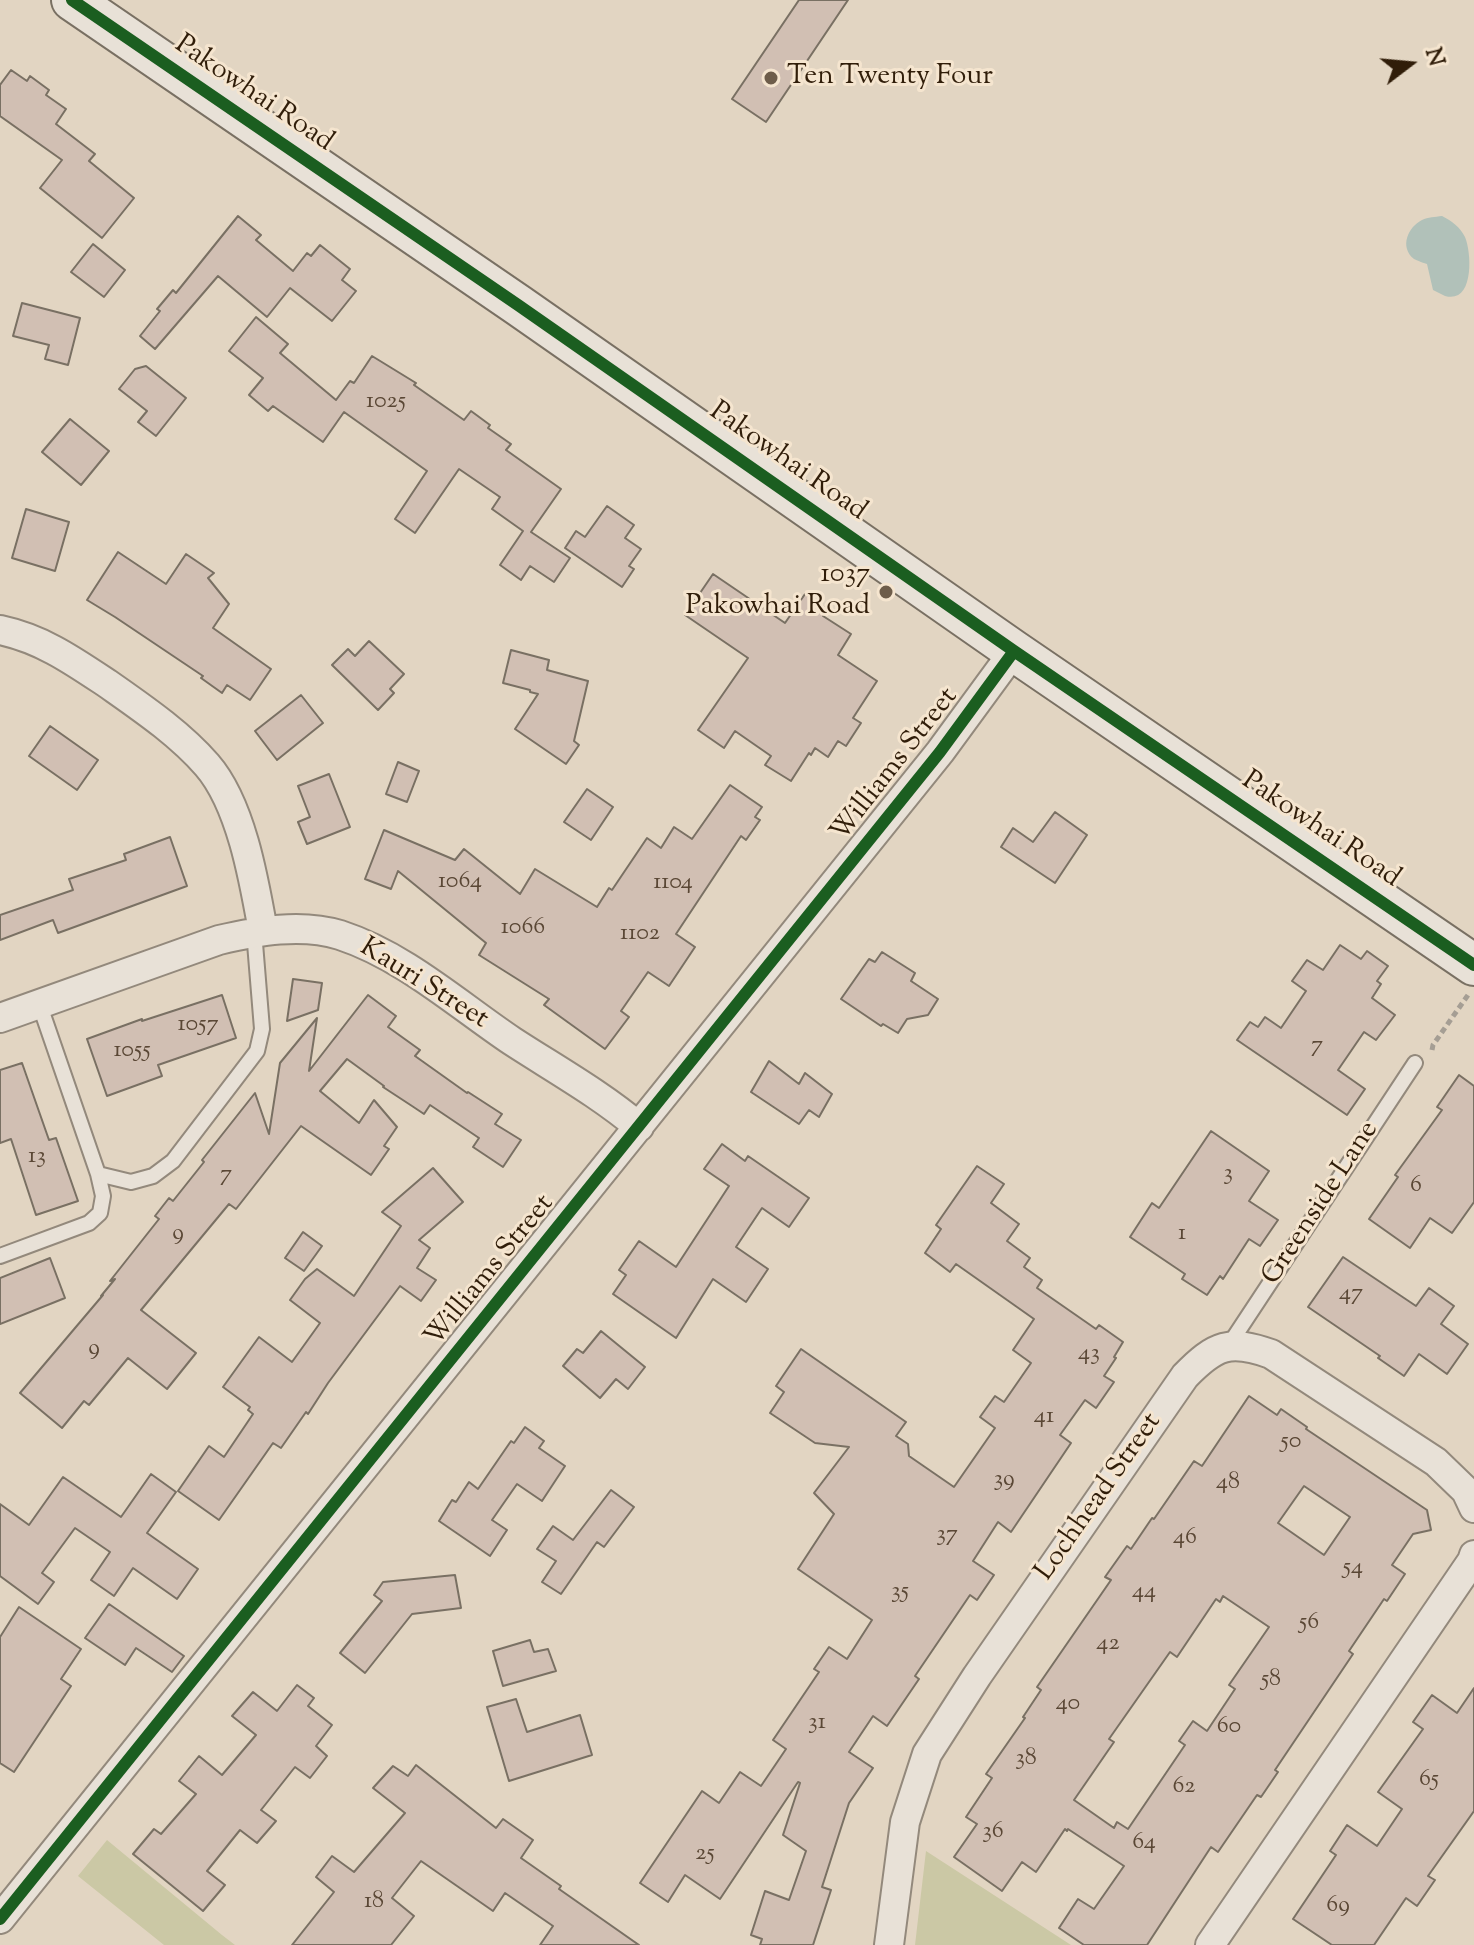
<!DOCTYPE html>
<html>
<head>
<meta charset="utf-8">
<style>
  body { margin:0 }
  #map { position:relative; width:1474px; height:1945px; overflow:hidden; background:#e2d5c2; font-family:"Sorts Mill Goudy",serif }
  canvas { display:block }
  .north { position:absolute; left:1370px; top:24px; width:80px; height:80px; -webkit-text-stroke:6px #f5e5cf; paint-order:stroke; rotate:74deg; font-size:22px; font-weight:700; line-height:32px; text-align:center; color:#301d09 }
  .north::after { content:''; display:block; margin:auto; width:28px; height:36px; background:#301d09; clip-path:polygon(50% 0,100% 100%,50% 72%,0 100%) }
</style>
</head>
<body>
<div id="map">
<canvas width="1474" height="1945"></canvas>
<div class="north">N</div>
</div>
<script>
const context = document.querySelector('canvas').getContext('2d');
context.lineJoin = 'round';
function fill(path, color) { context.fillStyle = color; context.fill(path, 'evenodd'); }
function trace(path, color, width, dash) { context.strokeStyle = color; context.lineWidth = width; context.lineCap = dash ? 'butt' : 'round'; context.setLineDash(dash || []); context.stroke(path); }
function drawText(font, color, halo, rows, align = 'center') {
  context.font = font + ' "Sorts Mill Goudy",serif'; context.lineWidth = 6; context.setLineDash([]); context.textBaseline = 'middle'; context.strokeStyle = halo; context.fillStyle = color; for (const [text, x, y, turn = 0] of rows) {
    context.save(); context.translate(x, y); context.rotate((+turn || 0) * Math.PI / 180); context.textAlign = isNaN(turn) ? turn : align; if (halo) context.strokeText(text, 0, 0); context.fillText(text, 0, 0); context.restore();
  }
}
fill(new Path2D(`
  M107,1840l115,95 13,10h-71l-86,-69z
  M926,1851l145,94h-156z`), '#cbc8a5');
fill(new Path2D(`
  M1442,216c10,5 18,11 23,21 7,17 9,67 -20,59 -4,-2 -8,-4 -12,-6l-6,-26c-1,0 -11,-4 -13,-5 -15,-12 -6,-32 8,-39 6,-3 13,-3 20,-4z`), '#b1c1b9');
const building = new Path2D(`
  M799,0h49l-82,122 -34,-23z
  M11,70l16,11 3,-5 19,14 -3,5 20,14 -10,15 39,30 -6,7 45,37 -32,40 -62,-50 22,-28 -62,-44v-31z
  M238,216l23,19 -5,5 37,31 14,-18 4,3 9,-11 30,24 -8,11 14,11 -24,30 -42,-33 -23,29 -49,-41 -63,73 -15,-13 20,-25 -3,-2 16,-19 3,3z
  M93,244l32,26 -21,27 -33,-25z
  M22,303l58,15 -12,47 -23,-6 4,-14 -36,-9z
  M256,317l32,27 -8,9 56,47 14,-19 4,2 18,-27 44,27 -2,2 50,35 7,-9 19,14 -2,3 23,16 -5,6 55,39 -30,43 39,26 -16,24 -24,-16 -9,14 -21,-15 23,-34 -31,-22 8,-12 -41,-28 -44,64 -20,-14 32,-48 -83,-59 -21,30 -50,-36 -5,5 -19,-16 14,-17 -34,-27z
  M146,366l40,32 -30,38 -18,-14 9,-11 -28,-22 16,-20z
  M70,419l39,32 -28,34 -39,-33z
  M607,506l27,19 -9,13 16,11 -12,17 5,3 -12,18 -57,-39 11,-17 9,6z
  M26,509l43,13 -14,49 -43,-13z
  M118,552l48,32 20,-30 28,19 -6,5 21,26 -16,24 58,41 -21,31 -23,-15 -5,8 -21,-15 2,-2 -88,-59 -28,-17z
  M713,574l72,49 20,-29 22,15 -4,7 28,18 -13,21 39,26 -24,37 8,5 -15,23 -8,-5 -10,16 -13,-9 -4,7 -2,-2 -18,28 -26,-16 6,-9 -36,-25 -11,17 -26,-18 50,-72 -63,-43z
  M369,641l35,33 -14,15 4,4 -16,17 -46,-45 16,-16 7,7z
  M511,650l38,10 -2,10 41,11 -14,60 5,4 -13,19 -51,-35 23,-35 -8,-2v-2l-27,-7z
  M301,695l22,28 -46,37 -22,-29z
  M50,726l48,34 -21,30 -48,-34z
  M398,762l21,9 -12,31 -21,-8z
  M329,774l21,53 -43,17 -9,-22 12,-5 -12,-31z
  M730,785l32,22 -7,10 5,3 -14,20 -5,-4 -65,98 19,13 -26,39 -21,-14 -27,39 8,6 -24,32 -61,-44 5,-6 -70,-44 7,-12 -88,-72 -7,18 -26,-10 19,-49 71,30 9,-11 56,45 15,-25 62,38 12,-19 3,2 35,-52 14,10 13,-21 18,12z
  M587,789l26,18 -22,33 -27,-18z
  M1055,812l32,23 -32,48 -54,-36 12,-19 20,14z
  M170,837l17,49 -129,47 -5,-13 -53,20v-25l73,-25 -4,-11 57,-19 -2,-6z
  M1340,945l21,14 6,-8 21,15 -11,15 4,3 -9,14 23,17 -19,25 -12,-8 -26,38 27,19 -18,26 -110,-75 13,-18 8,5 7,-10 16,11 25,-37 -14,-10 15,-21 16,10z
  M882,952l33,21 -4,8 27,18 -10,16 -21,4 -9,14 -15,-9 -2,2 -40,-27 28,-40 6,3z
  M293,979l29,4 -4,27 -31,11z
  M222,995l14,43 -78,27 4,11 -55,20 -20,-57 55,-20v2z
  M368,995l28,21 -8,11 32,23 -5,6 52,37 1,-1 34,22 -7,10 26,16 -18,27 -30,-20 6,-9 -49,-33 -6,9 -12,-8 -29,-19 1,-1 -37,-27 -27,32 39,32 15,-23 23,27 -13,19 5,3 -18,26 -70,-49 -65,83 -7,-5 -88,106 55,43 -29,36 -39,-31 -39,47 -5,-4 -22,27 -42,-35 83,-98 -2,1 14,-17 -5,2 49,-62 -4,-3 14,-18 4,3 31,-39 -2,-2 53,-67 14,41 11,-71 37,-45 -8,53z
  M769,1061l30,23 6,-11 27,21 -13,23 -10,-7 -10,14 -48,-32z
  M22,1063l27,77 7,-2 22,63 -42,14 -25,-76 -11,4v-73z
  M1459,1075l15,11v116l-22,31 -22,-15 -20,30 -41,-29 29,-42 -3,-2 47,-65 -5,-3z
  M1211,1131l58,40 -20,30 29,19 -18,26 -11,-7 -26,40 -3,-3 -13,19 -25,-16 3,-5 -55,-37 22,-34 7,5z
  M722,1144l23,17 3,-5 61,42 -20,29 -27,-19 -26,39 32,22 -22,33 -33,-23 -37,59 -63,-44 13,-19 -7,-5 20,-29 37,26 53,-81 -25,-17z
  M977,1166l27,18 -13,19 28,21 -12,17 23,17 -6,9 18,13 -5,8 59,41 3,-4 24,17 -9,15 2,1 -12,18 10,6 -18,26 -11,-8 -25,35 11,8 -60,89 -13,-10 -25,39 21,14 -17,25 -7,-5 -55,81 4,3 -32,47 -14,-10 -24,36 24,16 -24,35 -27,84 9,3 -18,55h-53l2,-6 -11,-4 14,-44 24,9 17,-49 -23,-16 17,-52 -2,-1 -78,117 -35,-24 -17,27 -28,-19 62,-92 17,12 21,-31 21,14 25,-37 -13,-9 46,-68 -5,-3 15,-22 18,12 25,-39 -74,-51 36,-55 -20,-21 35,-46 -34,-4 -45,-30 14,-21 -8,-6 25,-37 105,73 -10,14 12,8 1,12 45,31 41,-59 -15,-11 15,-21 9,6 27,-39 -18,-13 21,-31 -78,-55 -6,8 -25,-19 16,-24 -5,-4z
  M433,1168l30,34 -44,38 11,8 -13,20 19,12 -15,21 -21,-15 -72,97 -20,31 -2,-2 -25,36 -8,-5 -54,77 -41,-29 31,-45 15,11 29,-43 -5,-4 2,-3 -27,-20 36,-50 33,25 28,-39 -30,-23 15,-21 12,-10 37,27 47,-70 -19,-14z
  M303,1232l19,14 -18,25 -19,-13z
  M1343,1257l73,49 13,-18 25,18 -13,18 27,20 -21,30 -28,-20 -15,22 -26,-18 2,-2 -72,-49z
  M50,1258l15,40 -65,26v-46z
  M601,1331l44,36 -17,22 -12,-10 -16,19 -37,-32 14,-17 6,4z
  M1249,1396l28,19 4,-6 26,18 -1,2 121,81 4,20 -18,4 -21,31 13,9 -18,27 -3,-2 -35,52 4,3 -78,116 3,2 -17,25 -4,-2 -39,57 -7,-5 -64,98h-63l-25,-17 19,-29 16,10 30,-43 -56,-37 -1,2 -2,-2 -29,43 -14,-10 -20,29 -48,-34 23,-33 -11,-7 26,-39 -6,-4 39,-56 -2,-1 18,-27 -4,-3 74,-107 -6,-3 22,-31 4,3 21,-31 2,1 40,-58 8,5zM1304,1486l46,31 -26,38 -46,-32zM1223,1596l46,31 -40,58 6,4 -28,42 -14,-10 -14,20 6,4 -57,84 -11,-7 -3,6 -40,-28 40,-58 -5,-3 61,-87 7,5 39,-58 4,3z
  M525,1427l19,14 -5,7 26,18 -23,35 -25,-17 -25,36 15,10 -17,26 -51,-35 13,-21 4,2 13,-20 9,7 33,-48 3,2z
  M151,1474l25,18 -29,41 51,36 -21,30 -44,-31 -19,28 -23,-16 19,-28 -35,-24 -33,45 12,9 -16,22 -38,-28v-72l29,21 34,-48 58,40z
  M611,1490l23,17 -30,40 -7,-5 -36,52 -19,-12 14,-21 -19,-12 16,-23 20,14z
  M455,1575l6,33 -49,6 -47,59 -25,-20 42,-52 -8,-6 9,-13z
  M109,1604l75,52 -12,16 -36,-24 -11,17 -40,-27z
  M19,1607l62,42 -20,30 10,7 -57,86 -14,-9v-126z
  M530,1640l4,12 14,-3 8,22 -53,15 -10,-35z
  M297,1685l17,13 -6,8 24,19 -16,21 11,10 -17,22 -15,-11 -34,43 15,11 -19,22 -17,-13 -33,41 18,14 -22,26 -70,-57 21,-25 7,5 35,-40 -17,-13 20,-25 23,19 34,-40 -24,-19 21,-24 24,19z
  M1474,1688v123l-46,65 7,4 -18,26 -11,-8 -32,47h-42l-39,-26 43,-64 -6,-4 17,-26 30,21 25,-37 -24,-17 45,-63 -10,-7 19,-27 25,18z
  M516,1699l11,33 53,-17 12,40 -83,26 -22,-74z
  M416,1765l80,63 7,-9 30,21 -12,18 40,28 -2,3 80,56h-99l13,-19 -48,-33 -12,18 -72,-50 -29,37 22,18 -23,29h-99l42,-53 -18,-15 16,-21 22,16 51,-59 -32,-25 20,-22 15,10z`);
fill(building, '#d1bfb3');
trace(building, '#797063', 2);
const lane = new Path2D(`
  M98,1174l33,8 22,-6 20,-15 84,-110 5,-22 -8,-98
  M0,1256l89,-33 11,-10 3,-17 -5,-22 -59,-171
  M1229,1345l186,-282`);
const street = new Path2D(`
  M0,630c42,9 72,30 108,54 34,24 71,49 99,81 34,39 47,115 56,166
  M0,1018l219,-78c39,-9 82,-17 121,-5 64,21 117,69 172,106 43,28 88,53 127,86
  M0,1919l940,-1167 74,-101
  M889,1945l16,-123 22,-68 50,-78 208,-300c30,-31 45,-37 86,-22l165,108 30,29 8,17
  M1210,1945l262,-384 2,-6`);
const secondary = new Path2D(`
  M72,0l446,305 496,346 460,314`);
trace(lane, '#93897c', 18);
trace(street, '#93897c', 32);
trace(secondary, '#797063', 44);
trace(new Path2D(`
  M1432,1050l1,-5 35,-50`), '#a59e94', 5, [6, 4]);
trace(lane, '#e8e1d7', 14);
trace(street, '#e8e1d7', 28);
trace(secondary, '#e8e1d7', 40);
trace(new Path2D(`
  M72,0l446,305 496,346 460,314
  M0,1919l940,-1167 74,-101`), '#1b5e20', 12);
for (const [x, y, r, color] of [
  [771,78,8,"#6e5d4a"],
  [886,592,8,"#6e5d4a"]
]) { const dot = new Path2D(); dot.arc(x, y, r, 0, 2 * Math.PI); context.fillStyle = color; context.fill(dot); trace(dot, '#f5e5cf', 3); }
drawText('24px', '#5a4735', null, [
  ["1025",386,403],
  ["1064",460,883],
  ["1104",673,884],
  ["1066",523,929],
  ["1102",640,935],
  ["1057",198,1026],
  ["7",1317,1047],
  ["1055",132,1052],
  ["13",37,1158],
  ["3",1228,1175],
  ["7",226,1176],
  ["6",1416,1187],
  ["9",178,1235],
  ["1",1182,1235],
  ["47",1351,1295],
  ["9",94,1350],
  ["43",1089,1355],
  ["41",1044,1418],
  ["50",1291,1443],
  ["39",1004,1481],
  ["48",1228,1484],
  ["37",947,1536],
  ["46",1185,1539],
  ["54",1353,1569],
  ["35",900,1593],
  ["44",1144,1593],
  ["56",1309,1624],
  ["42",1108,1645],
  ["58",1271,1681],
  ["40",1068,1705],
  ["31",817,1724],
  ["60",1229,1728],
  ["38",1026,1760],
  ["65",1429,1781],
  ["62",1184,1788],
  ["36",993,1833],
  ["64",1144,1844],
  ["25",705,1855],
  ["18",374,1903],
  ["69",1338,1907]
]);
drawText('28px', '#301d09', '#f5e5cf', [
  ["Ten Twenty Four",787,78],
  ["1037",870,576,"right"],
  ["Pakowhai Road",870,608,"right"]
], 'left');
drawText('28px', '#301d09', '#f5e5cf', [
  ["Pakowhai Road",253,95,34],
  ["Pakowhai Road",787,463,35],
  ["Williams Street",896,766,-52],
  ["Pakowhai Road",1320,831,34],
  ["Kauri Street",423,985,32],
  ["Greenside Lane",1322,1204,-57],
  ["Williams Street",491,1272,-51],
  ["Lochhead Street",1100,1498,-55]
]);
</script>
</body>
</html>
